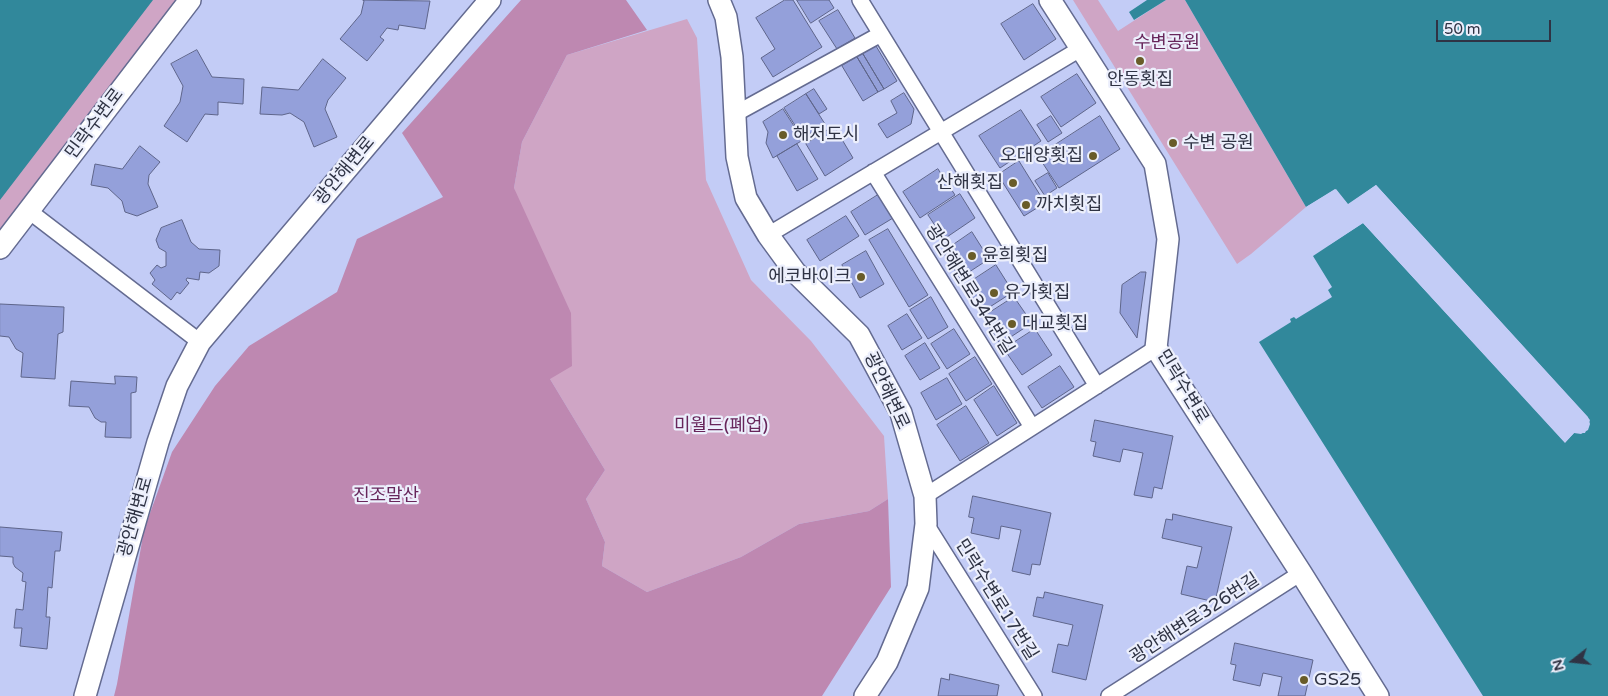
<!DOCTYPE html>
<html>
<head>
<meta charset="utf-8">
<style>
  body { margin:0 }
  #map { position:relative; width:1608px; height:696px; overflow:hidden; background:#c3ccf6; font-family:"Varela Round",sans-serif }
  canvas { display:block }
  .north { position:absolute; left:1548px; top:636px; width:50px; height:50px; -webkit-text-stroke:4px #eceffc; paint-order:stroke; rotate:254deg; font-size:14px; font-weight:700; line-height:20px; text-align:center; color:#2f3344 }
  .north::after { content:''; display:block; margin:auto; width:18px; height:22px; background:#2f3344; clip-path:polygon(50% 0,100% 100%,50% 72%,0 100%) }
  .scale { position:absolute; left:1436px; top:20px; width:115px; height:22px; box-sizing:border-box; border:2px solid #2f3344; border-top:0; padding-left:6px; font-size:15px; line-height:18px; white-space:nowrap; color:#2f3344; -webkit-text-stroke:4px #eceffc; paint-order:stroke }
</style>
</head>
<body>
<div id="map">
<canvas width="1608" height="696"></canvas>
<div class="north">N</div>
<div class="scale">50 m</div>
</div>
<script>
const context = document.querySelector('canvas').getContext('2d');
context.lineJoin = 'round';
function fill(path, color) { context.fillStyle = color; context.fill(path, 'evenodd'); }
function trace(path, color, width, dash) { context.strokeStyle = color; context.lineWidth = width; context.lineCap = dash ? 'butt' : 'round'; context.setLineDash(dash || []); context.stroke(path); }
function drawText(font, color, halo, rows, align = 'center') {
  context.font = font + ' "Varela Round","Noto Sans KR",sans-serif'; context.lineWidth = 4.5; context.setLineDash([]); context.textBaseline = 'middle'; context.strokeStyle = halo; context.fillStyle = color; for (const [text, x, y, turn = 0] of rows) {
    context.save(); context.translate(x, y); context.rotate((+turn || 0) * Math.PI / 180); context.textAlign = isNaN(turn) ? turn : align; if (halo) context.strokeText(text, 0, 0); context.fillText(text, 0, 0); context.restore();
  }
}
fill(new Path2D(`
  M142,0h48l-190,247v-61z
  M1073,0h25l20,31 48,-31h19l121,207 -55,47 -14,10z
  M687,19l10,19 9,142 45,100 60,61 73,95 4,63 -19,12 -70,13 -58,33 -94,35 -45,-26 3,-24 -19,-43 19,-29 -55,-91 -36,-191 8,-46 45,-87z`), '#cfa5c5');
fill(new Path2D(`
  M521,0h105l21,30 -80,25 -45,87 -8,46 57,125 1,53 -22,13 55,91 -19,29 19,43 -3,24 45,26 94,-35 58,-33 70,-13 19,-12 3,88 -69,109h-708l3,-12 27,-154 28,-78 43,-66 34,-40 88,-54 20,-53 86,-42 -41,-64z`), '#be88b1');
fill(new Path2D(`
  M0,0h153l-153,200z
  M1147,0h19l-32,20 -5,-8z
  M1185,0h423v696h-125l-224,-354 32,-20 -1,-3 4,-2 2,2 36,-22 -4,-7 4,-3 -19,-31 50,-33 202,219 9,-9h11l5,-13 -214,-235 -28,20 -13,-16 -29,18z`), '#31889b');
fill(new Path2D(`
  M1376,185l212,232 2,7 -2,6 -7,4 -7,-1 -9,10 -202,-220 -34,22 -1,-2 34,-22h3l200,218 8,-8h8l5,-2 2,-6 -2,-5 -210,-230 -27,19 -3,-1 -11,-14 -28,18 -1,-3 30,-18 12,15z`), '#c3ccf6');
const building = new Path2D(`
  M363,0l67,1 -5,28 -26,-4 -1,5 -11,-2 -7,9 4,3 -17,21 -27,-22 21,-25 3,-13z
  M785,0h8l29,47 -49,30 -12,-19 14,-9 -19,-31z
  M797,0h32l5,8 -23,15z
  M1033,4l23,35 -32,21 -23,-36z
  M838,10l17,28 -18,11 -18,-28z
  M876,46l21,35 -13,8 -21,-35z
  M197,50l15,27 32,2 -1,25 -25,-2v13l-13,-1 -18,28 -23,-16 16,-24 3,-16 -12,-22z
  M863,54l21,35 -6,3 -21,-35z
  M857,57l21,35 -15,9 -21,-35z
  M323,59l23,19 -18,22 -3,9 12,28 -23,10 -10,-25 -14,-9 -8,2 -22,-1 2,-27 36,3z
  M1077,74l19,29 -35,24 -20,-30z
  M814,89l13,20 -8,5 -13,-20z
  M904,93l10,16 -3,15 -24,14 -9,-14 19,-11 -6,-12z
  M806,94l19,30 -22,14 -19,-30z
  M783,109l20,31 -30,18 -7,-15 2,-11 -5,-10z
  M1021,110l20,31 -41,27 -21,-32z
  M1051,116l11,17 -14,9 -11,-17z
  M1100,116l20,33 -61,39 -21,-32z
  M834,126l19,32 -28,18 -19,-32z
  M797,144l21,35 -21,12 -20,-35z
  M140,146l20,16 -11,13 -1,9 10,23 -21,9 -12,-4 -3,-11 -14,-13 -17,-3 4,-21 27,5z
  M1019,161l26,42 -21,13 -26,-41z
  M938,169l17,26 -35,23 -17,-26z
  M1048,173l9,15 -12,8 -10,-15z
  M960,194l15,24 -31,21 -16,-24z
  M878,195l15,23 -28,17 -14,-23z
  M846,216l13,20 -39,25 -13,-21z
  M182,220l9,22 8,7 21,1 -1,16 -10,7 -9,-1 -1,8 -12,-2 -1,2 3,3 -9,11 -3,-2 -6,8 -19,-16 3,-4 -5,-7 7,-8 4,3 5,-2v-14l-7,-4 -3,-8 5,-12z
  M888,229l40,66 -19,12 -40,-67z
  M972,232l17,27 -29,19 -17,-26z
  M866,251l18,33 -24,14 -18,-33z
  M996,265l17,27 -31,20 -18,-26z
  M1141,272h5l-9,66 -17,-25 2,-28z
  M931,297l17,30 -20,12 -18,-29z
  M1014,297l18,26 -32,21 -17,-27z
  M0,304l64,3 -1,25 -5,2 -3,45 -34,-2 2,-24 -7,-4 -7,-12 -9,-1z
  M907,314l15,24 -20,12 -14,-24z
  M954,329l16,25 -23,15 -16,-25z
  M1035,329l17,26 -30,20 -18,-26z
  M925,343l15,25 -20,12 -15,-24z
  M975,357l17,27 -26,17 -17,-27z
  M1060,366l14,21 -32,21 -14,-21z
  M115,376l22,1 -1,15 -5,1v45l-26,-1 1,-15h-5l-6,-4 -6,-11 -20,-1 2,-25 44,3z
  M947,378l15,26 -26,16 -15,-27z
  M994,386l23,37 -20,13 -23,-36z
  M966,406l23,37 -29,18 -23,-36z
  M1095,420l78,16 -11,53 -8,-2 -2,11 -18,-3 9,-42 -20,-4 -3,13 -27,-6 3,-14 -5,-1z
  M973,496l78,17 -11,52 -8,-1 -2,11 -18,-4 9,-41 -20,-4 -2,13 -28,-6 3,-15 -5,-1z
  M1173,514l59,13 -17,75 -34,-8 6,-28 10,2 5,-21 -40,-9 4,-19 6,1z
  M0,527l62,5 -2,19h-5l-3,37 -4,-1 -2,30h4l-3,32 -27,-3 2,-18h-8l2,-19 7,1 3,-28 -4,-1 1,-8 -8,-6 -2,-4v-6l-13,-1z
  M1045,592l58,13 -17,75 -34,-8 6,-28 10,2 5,-21 -40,-9 4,-19 6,1z
  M1235,643l78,17 -8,36h-27l4,-19 -19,-4 -3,13 -27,-6 3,-15 -5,-1z
  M950,674l49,11 -2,11h-59l3,-18 8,2z`);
fill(building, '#94a0da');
trace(building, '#5e658a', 1);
const street = new Path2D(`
  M860,0l237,386
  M735,114l146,-80
  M873,172l159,255
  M29,211l171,131
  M768,235l312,-186
  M925,496l231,-148
  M926,524l108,172
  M1109,696l192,-123`);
const secondary = new Path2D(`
  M719,0l7,17 6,40 5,100 9,41 22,37 27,37 64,63 42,78 24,83 1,28 -8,64 -31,74 -22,34
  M1050,0l105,164 13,75 -12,109 145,225 77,123
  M0,248l190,-248
  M85,696l73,-254 19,-56 23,-44 290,-342`);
trace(street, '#646b91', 18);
trace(secondary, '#646b91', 24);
trace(street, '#fff', 15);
trace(secondary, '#fff', 21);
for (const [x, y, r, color] of [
  [1140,61,5,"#695c29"],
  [783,135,5,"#695c29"],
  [1173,143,5,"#695c29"],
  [1093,156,5,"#695c29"],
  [1013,183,5,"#695c29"],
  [1026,205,5,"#695c29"],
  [972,256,5,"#695c29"],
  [861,277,5,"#695c29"],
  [994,293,5,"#695c29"],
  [1012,324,5,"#695c29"],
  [1304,680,5,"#695c29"]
]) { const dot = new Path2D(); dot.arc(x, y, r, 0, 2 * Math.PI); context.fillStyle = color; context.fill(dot); trace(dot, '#eceffc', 2); }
drawText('18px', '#67265b', '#eceffc', [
  ["수변공원",1167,43],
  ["미월드(폐업)",721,426],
  ["진조말산",386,496]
]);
drawText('18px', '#2f3344', '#eceffc', [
  ["안동횟집",1140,80,"center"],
  ["해저도시",793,135],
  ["수변 공원",1183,143],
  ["오대양횟집",1083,156,"right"],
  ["산해횟집",1003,183,"right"],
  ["까치횟집",1036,205],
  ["윤희횟집",982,256],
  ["에코바이크",851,277,"right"],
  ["유가횟집",1004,293],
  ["대교횟집",1022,324],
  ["GS25",1314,680]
], 'left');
drawText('18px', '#2f3344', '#eceffc', [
  ["민락수변로",95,124,-53],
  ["광안해변로",345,171,-50],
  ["광안해변로344번길",969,290,58],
  ["민락수변로",1182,387,59],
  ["광안해변로",886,391,65],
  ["광안해변로",136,517,-74],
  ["민락수변로17번길",996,600,58],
  ["광안해변로326번길",1195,619,-33]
]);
</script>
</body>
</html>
